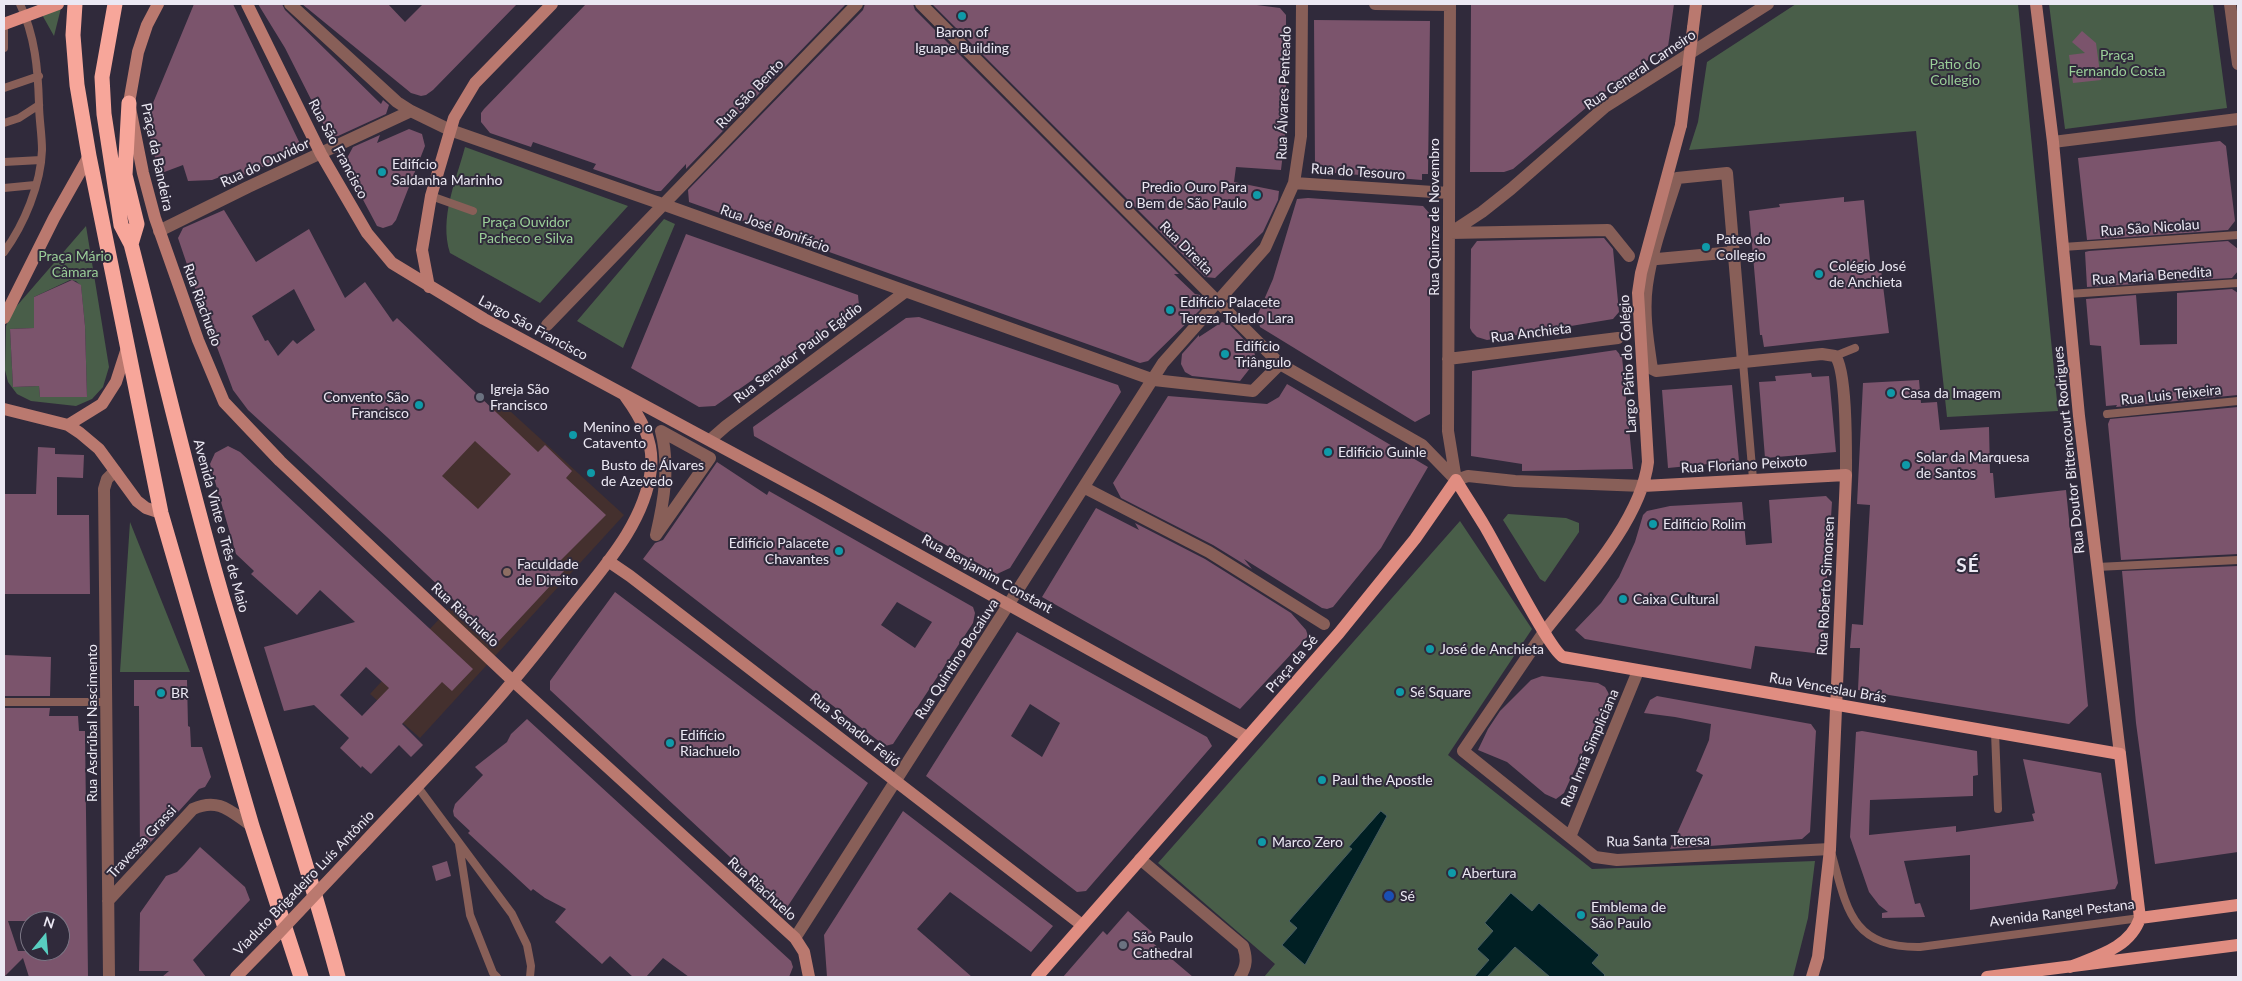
<!DOCTYPE html>
<html>
<head>
<meta charset="utf-8">
<style>
  body { margin:0 }
  #map { position:relative; width:2242px; height:981px; overflow:hidden; background:#302a3b; font-family:Lato,sans-serif }
  canvas { display:block }
  .frame { position:absolute; inset:0; border:5px solid #ebe8f3; pointer-events:none }
  .north { position:absolute; left:20px; top:911px; width:50px; height:50px; box-sizing:border-box; background:#302a3b; border:1px solid #7b7685; border-radius:50%; rotate:17deg; font-size:14px; font-weight:700; line-height:20px; text-align:center; color:#ebe8f3 }
  .north::after { content:''; display:block; margin:auto; width:18px; height:22px; background:#58cec0; clip-path:polygon(50% 0,100% 100%,50% 72%,0 100%) }
</style>
</head>
<body>
<div id="map">
<canvas width="2242" height="981"></canvas>
<div class="frame"></div>
<div class="north">N</div>
</div>
<script>
const context = document.querySelector('canvas').getContext('2d');
context.lineJoin = 'round';
function fill(path, color) { context.fillStyle = color; context.fill(path, 'evenodd'); }
function trace(path, color, width, dash) { context.strokeStyle = color; context.lineWidth = width; context.lineCap = dash ? 'butt' : 'round'; context.setLineDash(dash || []); context.stroke(path); }
function drawText(font, color, halo, rows, align = 'center') {
  context.font = font + ' Lato,sans-serif'; context.lineWidth = 4; context.setLineDash([]); context.textBaseline = 'middle'; context.strokeStyle = halo; context.fillStyle = color; for (const [text, x, y, turn = 0] of rows) {
    context.save(); context.translate(x, y); context.rotate((+turn || 0) * Math.PI / 180); context.textAlign = isNaN(turn) ? turn : align; if (halo) context.strokeText(text, 0, 0); context.fillText(text, 0, 0); context.restore();
  }
}
fill(new Path2D(`
  M499,401l125,114 -204,223 -50,-44 94,-102 -76,-69z`), '#44302e');
fill(new Path2D(`
  M36,4h26l-8,32z
  M1796,4h222l40,407 -111,6 -31,-286 -227,19 9,-28 9,-60z
  M2049,4h164l14,104 -162,21z
  M465,147l163,59 -88,97 -90,-50c-11,-35 6,-72 15,-106z
  M664,219l11,5 -52,124 -46,-27z
  M86,226l23,141 -6,20 -11,12 -16,7 -45,-5 -14,-7 -9,-12 -3,-12 1,-44 3,-8 6,-10zM70,280l6,1 5,5 4,40 2,71h-47l-1,-11 -26,1 -3,-58 24,-1v-31z
  M1508,514l58,4 13,5v9l-34,50 -5,-3 -37,-59z
  M1460,521l72,108 -84,126 144,114 223,-8 -7,57 -15,59h-529l11,-13 -117,-101z
  M130,522l60,150h-70z`), '#495e49');
const water = new Path2D(`
  M1381,811l6,5 -82,149 -23,-20 15,-17 -8,-7 63,-72 -3,-2z
  M1511,893l21,18 7,-8 60,52 -7,8 13,12 -2,2h-53l-35,-30 -28,30h-13l15,-17 -12,-11 16,-18 -8,-8z`);
fill(water, '#001f23');
trace(water, '#465b61', 1);
fill(new Path2D(`
  M194,4h39l70,146 -60,25 -2,-6 -29,11 -24,1 -5,-16 -24,9 -13,-54z
  M258,4h24l3,6 96,94 2,-4 6,5 -3,9 -48,22 -8,1 -45,-89z
  M302,4h86l17,18 18,-18h94l-84,86 -7,5 -5,1 -10,-3z
  M586,4h260l-160,165v-5l-25,27h-5l-63,-22 3,-5 -63,-22 -2,5 -41,-14 -9,-11v-9l3,-4z
  M865,4h48l2,6 264,264h-5l21,20 5,1v15l-52,51 -8,2 -22,-8 -429,-153 -1,-12 175,-180z
  M932,4h317l31,4 6,7v112l-5,43 -45,-3 -2,15 45,9 -1,9 -15,32 -48,46 -10,-1z
  M1471,4h203l-6,43 -44,29 -111,93 -9,3h-34z
  M1314,20l116,1 -2,153h-6v6l-99,-8 -8,-5z
  M2082,31l14,12 5,37 -28,3 -4,-28 16,-2 -13,-11z
  M409,129l13,5 3,12 -29,74 -4,5 -9,3 -6,-2 -25,-47 -6,-19 7,-13 27,-12 -3,8z
  M2220,141l6,5 9,75 -7,9 -141,10 -9,-82z
  M1844,197v5l20,-2 7,71 10,-1 8,63 -125,14 -2,-12h-2l-11,-124 31,-4 -1,-3z
  M1308,198l115,8 7,8v200l-15,8 -155,-95 -3,-11 16,-37 24,-80z
  M224,210l32,52 53,-33 36,69 20,-16 28,40 4,-4 141,134 7,-7 27,26 -6,7 40,37 -49,49 7,7 -66,71 -111,-105 -139,-127 -15,-20 -37,-99 -18,-53 5,-10zM294,289l21,41 -18,14 -4,-4 -15,16 -10,-16 -3,1 -13,-25zM475,441l36,33 -33,35 -36,-33z
  M686,234l172,61 1,11 -144,100 -16,1 -68,-39z
  M1604,238l9,11 6,63 -6,7 -126,21 -10,-3 -5,-5 -2,-4 1,-79 6,-8z
  M2228,241l10,8v22l-6,7 -55,3v-3l-26,1 -16,1 1,4 -49,3 -2,-35 4,-1z
  M72,280l9,5 4,41 2,71h-47l-1,-11 -26,1 -3,-58 24,-1v-31z
  M2232,289l6,4v102l-122,12 1,-2 -11,1 -5,-60 -11,-1 -4,-46 50,-4 4,50 37,-1v-51z
  M919,317l199,68 3,7 -111,176 -13,6 -243,-138 -1,-9 153,-109z
  M1222,322l8,3 23,24 3,9 -5,9 -11,14 -48,-5 -7,-4 -4,-8 1,-10 17,-19v2z
  M1616,350l6,7 11,112 -111,2v-7l-51,-8 1,-85z
  M1811,373l1,4 17,-1 7,76 -71,6 -6,-76 17,-1 -1,-5z
  M1919,380l2,23 16,-1 3,28 49,-3 1,46h3l2,25 71,-8 22,216 -19,18 -211,-34 2,-42h-10l2,-24 11,1 7,-120 -13,-1 6,-121z
  M1287,384l141,83 -47,81 -48,59 -6,2 -5,-1 -78,-49 8,10 -39,-24 -92,-47 -8,-15 55,-87 99,8 12,-7z
  M1732,385l7,76 -71,7 -6,-78z
  M2238,407v147l-117,6 -13,-136 2,-5z
  M228,446l12,6 233,217 -21,22 -10,-9 -40,42 21,21 -12,12 -12,-12 -28,29 -9,-8 -1,2 -21,-20 9,-10 -35,-33 -30,6 -20,-64 91,-25 -35,-32 -23,25 -46,-41 3,-3 -18,-17 -26,-90 5,-11zM366,667l23,21 -27,28 -22,-21z
  M38,447l17,1v6l29,1 -1,23 -26,-1v38h32l1,79h-86v-100h32z
  M717,462l50,33 2,-4 204,116 2,6 -2,10 -80,121 -8,2 -242,-187 12,-16 8,-3zM897,602l35,20 -17,26 -34,-23z
  M1826,496l6,6 -10,152 -67,-8 -4,23 -166,-30 -10,-9 26,-27 18,-26 16,-35 8,-27 4,-4 23,-5 72,-4 4,43 26,-2 -3,-43z
  M1096,508l43,22 -4,-7 70,36 86,54 15,17 2,6 -68,73 -198,-112z
  M2238,566v286l-83,12 -19,-141 -14,-152z
  M615,592l253,191 -82,126 -236,-219v-9z
  M1017,632l190,105 5,9 -126,145 -9,1 -151,-116zM1030,704l30,19 -18,34 -31,-21z
  M4,655l47,2 -1,39h-46z
  M1542,676l56,7 7,4 4,7 -45,99 -8,6 -11,-5 -38,-32 -29,-12 10,-21 12,-18 31,-31z
  M134,680h53l1,46 2,1 1,20h11l9,30 -6,10 -6,2 -59,65 -1,-148h-5z
  M1657,696l154,28 5,7 -6,101 -8,7 -132,10 33,-74 -7,-4 13,-31 2,-16 -36,-7 -31,-4 6,-13z
  M4,708h46l-1,8h29l1,15h6l3,246h-59l-6,-19 -19,19zM8,921h52v30h-42z
  M527,719l264,242 2,6 -4,10h-100l-26,-19 -17,19h-13l-23,-21 -8,8 -47,-42 11,-13 -21,-11 -12,-9 -2,2 -63,-58 2,-2 -16,-15 -1,-5 2,-7 28,-29 -8,-8 32,-25 4,-8z
  M1862,731l115,20 1,24 -5,1v20l-103,4 -1,35 87,-9v6l78,-11 -2,-7 3,-1 -12,-54 78,14 17,110 -3,6 -145,21v-55l-66,6 11,43 5,-1 5,14 -43,1v-5l6,-1 -9,-7 -10,-13 -19,-55 6,-105z
  M903,811l150,115 -22,26 -81,-60 -33,37 55,48h-145l-3,-42z
  M200,847l45,40 5,13 -57,60 13,17h-44l7,-6h-30l1,-58 26,-37 11,-4 7,-7z
  M447,861l4,15 -15,5 -4,-15z
  M1128,911l24,21 -5,6 46,39h-130l40,-46 4,4z`), '#7b546c');
trace(new Path2D(`
  M4,25v23
  M4,88l35,-12
  M4,123l15,-5 20,-13
  M4,162l37,-2
  M4,188l31,-3
  M431,196l42,15
  M2063,247l175,-12
  M4,252c20,-27 37,-68 38,-102 0,-16 -3,-31 -3,-46 -1,-35 -4,-68 -19,-100
  M2068,294l170,-11
  M1835,356l20,-8
  M1743,362l10,117
  M2107,414l131,-13
  M2097,567l141,-7
  M4,702h103
  M1995,732l3,77
  M417,786l95,128 15,31 4,21 -1,11
  M459,844l11,71 23,58 4,4
  M1832,855c15,55 20,93 88,92l220,-29`), '#885f58', 8);
trace(new Path2D(`
  M290,4l107,98 14,9 39,19 215,75 489,175 99,11 27,-27
  M921,4l359,360 142,81 34,35
  M1375,4l75,1
  M1450,4l-2,427 8,49
  M2230,4l8,60
  M2053,142l185,-23
  M1294,183l155,10
  M159,231l89,-44 163,-76
  M1450,233l32,-21 29,-23 94,-82 163,-103
  M1450,233l158,-3 21,26
  M1657,259l77,-7
  M547,325l310,-321
  M1448,359l170,-21
  M1743,362l-16,-189 -50,5c-11,35 -25,71 -30,107 -4,28 1,57 5,84l4,2 166,-17 13,2c12,13 11,97 11,119
  M661,431l49,27 -54,77c8,-34 14,-69 5,-104z
  M710,440l16,-14 179,-134
  M1456,480l12,-4 47,5 128,5
  M1085,488l124,64 115,72
  M1544,632l-81,119 132,106 22,3 213,-11
  M1570,837l68,-166
  M1140,859l103,87c4,12 4,20 -3,31
  M108,901l85,-92c26,-12 38,3 59,17
  M795,938l368,-575 102,-115 29,-65 7,-47 1,-132
  M109,977l-5,-488 3,-10 8,-8`), '#885f58', 12);
trace(new Path2D(`
  M158,4l-11,21 -9,27 -9,51 14,70 12,45 43,122 26,62 56,59 233,220 282,257 9,14 5,25
  M247,4l74,150 46,79 25,30 92,56 334,180 429,238
  M2036,4l17,138 26,274 41,338
  M1693,28l3,-24
  M429,287l-7,-37 9,-54 23,-78 21,-35 77,-79
  M4,318l50,-100 35,-62
  M4,409l64,16 12,8 19,16 38,52 9,7 15,5
  M68,425l34,-21 14,-22 11,-34
  M1643,486l203,-11 -16,374 -12,108 -6,20
  M608,561l22,15 452,349
  M1544,632c35,-45 97,-111 104,-170l-10,-169 3,-20 40,-148
  M361,846c50,-54 104,-107 151,-164 20,-23 38,-47 57,-71 32,-41 76,-87 82,-142 3,-28 -10,-51 -26,-73
  M236,977l41,-42`), '#ba796f', 12);
trace(new Path2D(`
  M2140,918l98,-13
  M1037,977l302,-344 76,-94 41,-59c9,15 19,30 28,45 13,21 65,125 79,132l557,97 20,164c-10,30 -43,38 -70,49
  M1987,977l251,-32`), '#e08d81', 12);
trace(new Path2D(`
  M75,4l-2,31 4,50 12,71 72,357 91,313 49,151
  M115,4l-13,73 2,37 17,111 10,19c30,117 57,236 91,352 38,128 82,253 116,381
  M129,103l-4,72 12,49 -6,20`), '#f7a69a', 15);
trace(new Path2D(`
  M1681,125l12,-97
  M277,935l84,-89`), '#ba796f', 12);
trace(new Path2D(`
  M4,24l54,-20`), '#e08d81', 12);
for (const [x, y, r, color] of [
  [962,16,5,"#0f9aa8"],
  [382,172,5,"#0f9aa8"],
  [1257,195,5,"#0f9aa8"],
  [1706,247,5,"#0f9aa8"],
  [1819,274,5,"#0f9aa8"],
  [1170,310,5,"#0f9aa8"],
  [1225,354,5,"#0f9aa8"],
  [1891,393,5,"#0f9aa8"],
  [480,397,5,"#6b7280"],
  [419,405,5,"#0f9aa8"],
  [573,435,5,"#0f9aa8"],
  [1328,452,5,"#0f9aa8"],
  [1906,465,5,"#0f9aa8"],
  [591,473,5,"#0f9aa8"],
  [1653,524,5,"#0f9aa8"],
  [839,551,5,"#0f9aa8"],
  [507,572,5,"#8d6e63"],
  [1623,599,5,"#0f9aa8"],
  [1430,649,5,"#0f9aa8"],
  [1400,692,5,"#0f9aa8"],
  [161,693,5,"#0f9aa8"],
  [670,743,5,"#0f9aa8"],
  [1322,780,5,"#0f9aa8"],
  [1262,842,5,"#0f9aa8"],
  [1452,873,5,"#0f9aa8"],
  [1389,896,6,"#1a4fb4"],
  [1581,915,5,"#0f9aa8"],
  [1123,945,5,"#6b7280"]
]) { const dot = new Path2D(); dot.arc(x, y, r, 0, 2 * Math.PI); context.fillStyle = color; context.fill(dot); trace(dot, '#302a3b', 2); }
drawText('14px', '#ebe8f3', '#302a3b', [
  ["Baron of",962,32,"center"],
  ["Iguape Building",962,48,"center"],
  ["Edifício",392,164],
  ["Saldanha Marinho",392,180],
  ["Predio Ouro Para",1247,187,"right"],
  ["o Bem de São Paulo",1247,203,"right"],
  ["Pateo do",1716,239],
  ["Collegio",1716,255],
  ["Colégio José",1829,266],
  ["de Anchieta",1829,282],
  ["Edifício Palacete",1180,302],
  ["Tereza Toledo Lara",1180,318],
  ["Edifício",1235,346],
  ["Triângulo",1235,362],
  ["Igreja São",490,389],
  ["Francisco",490,405],
  ["Casa da Imagem",1901,393],
  ["Convento São",409,397,"right"],
  ["Francisco",409,413,"right"],
  ["Menino e o",583,427],
  ["Catavento",583,443],
  ["Edifício Guinle",1338,452],
  ["Solar da Marquesa",1916,457],
  ["de Santos",1916,473],
  ["Busto de Álvares",601,465],
  ["de Azevedo",601,481],
  ["Edifício Rolim",1663,524],
  ["Edifício Palacete",829,543,"right"],
  ["Chavantes",829,559,"right"],
  ["Faculdade",517,564],
  ["de Direito",517,580],
  ["Caixa Cultural",1633,599],
  ["José de Anchieta",1440,649],
  ["Sé Square",1410,692],
  ["BR",171,693],
  ["Edifício",680,735],
  ["Riachuelo",680,751],
  ["Paul the Apostle",1332,780],
  ["Marco Zero",1272,842],
  ["Abertura",1462,873],
  ["Sé",1400,896],
  ["Emblema de",1591,907],
  ["São Paulo",1591,923],
  ["São Paulo",1133,937],
  ["Cathedral",1133,953]
], 'left');
drawText('14px', '#9ace98', '#302a3b', [
  ["Praça",2117,55],
  ["Fernando Costa",2117,71],
  ["Patio do",1955,64],
  ["Collegio",1955,80],
  ["Praça Ouvidor",526,222],
  ["Pacheco e Silva",526,238],
  ["Praça Mário",75,256],
  ["Câmara",75,272]
]);
drawText('14px', '#ebe8f3', '#302a3b', [
  ["Rua General Carneiro",1640,70,-34],
  ["Rua Álvares Penteado",1284,93,-88],
  ["Rua São Bento",750,94,-46],
  ["Rua São Francisco",338,149,62],
  ["Praça da Bandeira",157,157,78],
  ["Rua do Ouvidor",265,163,-25],
  ["Rua do Tesouro",1358,172,4],
  ["Rua Quinze de Novembro",1434,217,-90],
  ["Rua São Nicolau",2150,228,-4],
  ["Rua José Bonifácio",775,229,20],
  ["Rua Direita",1186,248,45],
  ["Rua Maria Benedita",2152,276,-4],
  ["Rua Riachuelo",202,305,70],
  ["Largo São Francisco",533,328,28],
  ["Rua Anchieta",1531,333,-7],
  ["Rua Senador Paulo Egídio",798,353,-37],
  ["Largo Pátio do Colégio",1628,364,-93],
  ["Rua Luis Teixeira",2171,395,-6],
  ["Rua Doutor Bittencourt Rodrigues",2069,450,-96],
  ["Rua Floriano Peixoto",1744,465,-3],
  ["Avenida Vinte e Três de Maio",221,526,75],
  ["Rua Benjamim Constant",987,574,29],
  ["Rua Roberto Simonsen",1826,586,-87],
  ["Rua Riachuelo",465,615,43],
  ["Rua Quintino Bocaiuva",957,659,-57],
  ["Praça da Sé",1292,664,-49],
  ["Rua Venceslau Brás",1828,688,10],
  ["Rua Asdrúbal Nascimento",92,723,-90],
  ["Rua Senador Feijó",855,730,38],
  ["Rua Irmã Simpliciana",1590,748,-67],
  ["Rua Santa Teresa",1658,841,-1],
  ["Travessa Grassi",142,842,-47],
  ["Viaduto Brigadeiro Luís Antônio",304,883,-46],
  ["Rua Riachuelo",762,889,42],
  ["Avenida Rangel Pestana",2062,913,-7]
]);
context.letterSpacing = '1px';
drawText('bold 19px', '#ebe8f3', '#302a3b', [
  ["SÉ",1968,566]
]);
context.letterSpacing = '0px';
</script>
</body>
</html>
